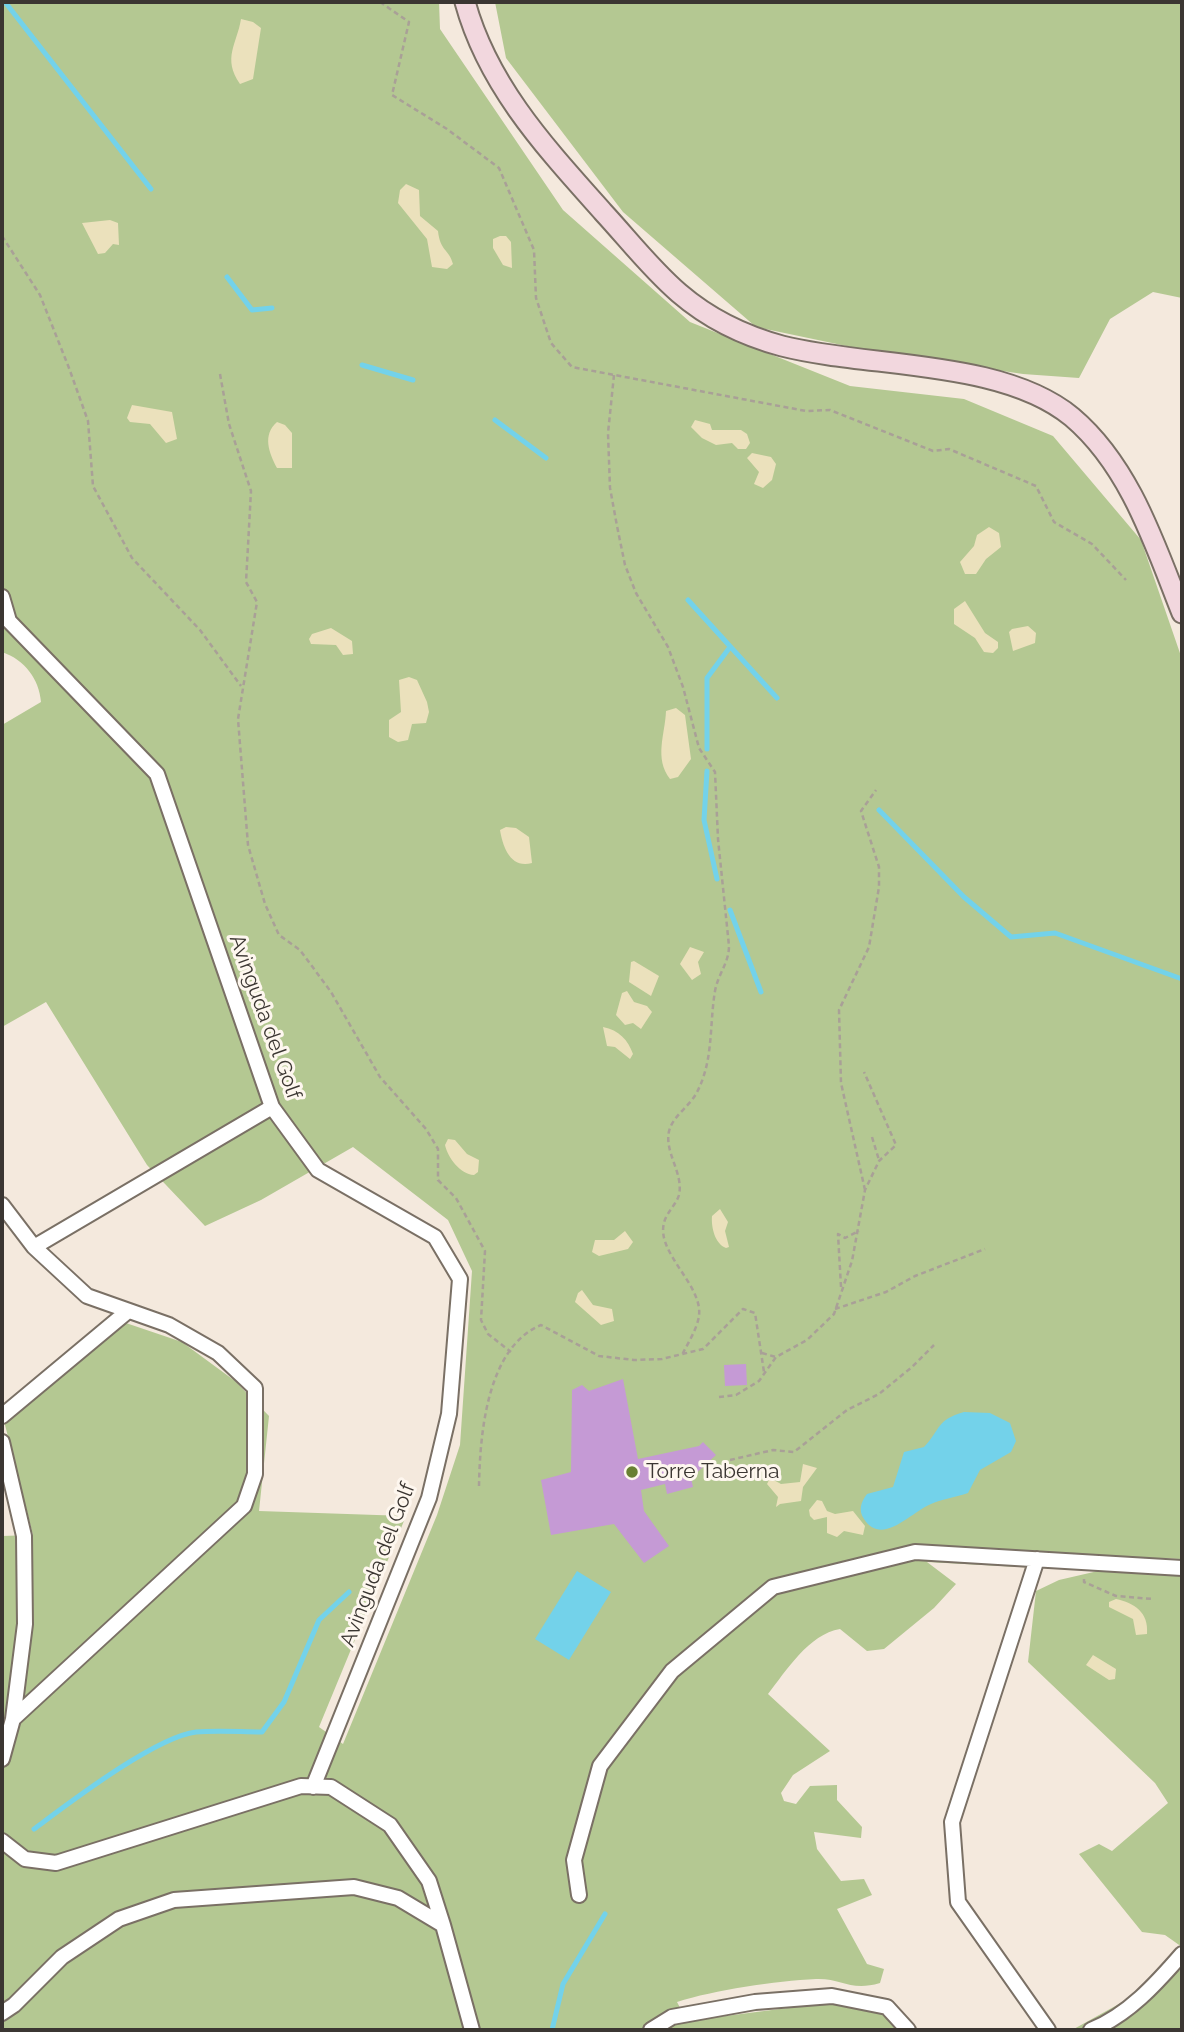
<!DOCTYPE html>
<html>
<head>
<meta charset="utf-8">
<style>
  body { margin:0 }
  #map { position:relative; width:1184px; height:2032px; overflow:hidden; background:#f4e9dd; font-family:Raleway,sans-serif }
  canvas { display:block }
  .frame { position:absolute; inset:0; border:4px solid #3b3632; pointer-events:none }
</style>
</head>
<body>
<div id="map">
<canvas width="1184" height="2032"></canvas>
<div class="frame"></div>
</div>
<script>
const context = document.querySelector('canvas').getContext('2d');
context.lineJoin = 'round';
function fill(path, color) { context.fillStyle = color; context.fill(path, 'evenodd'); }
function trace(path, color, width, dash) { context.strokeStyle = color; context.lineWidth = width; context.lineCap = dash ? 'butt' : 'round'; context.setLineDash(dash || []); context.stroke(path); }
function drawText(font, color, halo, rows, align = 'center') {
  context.font = font + ' Raleway,sans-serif'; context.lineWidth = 6; context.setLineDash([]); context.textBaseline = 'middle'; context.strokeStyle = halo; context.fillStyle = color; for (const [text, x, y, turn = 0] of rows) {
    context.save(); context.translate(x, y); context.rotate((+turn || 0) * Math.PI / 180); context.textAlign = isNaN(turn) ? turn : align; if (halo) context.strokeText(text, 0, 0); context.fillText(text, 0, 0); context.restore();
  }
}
fill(new Path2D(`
  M2,2h437l1,27 123,181 127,112 160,64 114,13 89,37 88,104 41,119v900l-142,-5 -2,14 -111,-6 29,22 -22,24 -50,41 -17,2 -27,-22c-31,5 -54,42 -72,65l62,57 -37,24 -12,18 3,8 12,3 14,-18 27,-1v15l25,27 -1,11 -47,-6 3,17 24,32 23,-2 8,16 -35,14 30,55 17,5 -4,14c-30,9 -38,-5 -64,-4 -40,2 -102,11 -139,23l10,19 139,-18 55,10 17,17h-896v-494l31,-1 -29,-114 116,-100 62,21 53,39 34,35 -10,95 147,5 -87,211 24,17 94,-229 23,-70 12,-174 -24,-51 -95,-73 -92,53 -56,26 -58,-61 -101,-163 -44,25v-302l39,-23c-2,-23 -16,-42 -39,-50z
  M495,2h687v296l-29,-6 -43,27 -31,59 -56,-4 -148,-22 -119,-25 -133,-115 -117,-154z
  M1098,1571l84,5v371l-17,-12 -23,-3 -63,-78 20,-10 13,7 56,-48 -13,-20 -127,-121 8,-71 23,-11z
  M1182,1969v61h-110z`), '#b4c892');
fill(new Path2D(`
  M241,19l12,3 8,6 -8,51 -13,5c-18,-26 -3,-40 1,-65z
  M406,184l13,6 1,26 18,15c2,20 11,18 15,33l-6,5 -15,-2 -5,-28 -29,-36 2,-13z
  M110,220l8,3 1,22 -6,-1 -8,9 -7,1 -16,-31z
  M500,236h6l5,6 1,26 -9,-3 -10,-17v-9z
  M132,405l40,7 5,27 -11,4 -16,-19 -20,-2 -3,-4z
  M695,420l15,4 2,6h29l6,4 3,9 -4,6h-8l-6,-6 -16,2 -14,-7 -11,-11z
  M277,422l8,3 7,8v35h-15c-8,-15 -15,-33 0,-46z
  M752,453l19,4 5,7 -4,16 -9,8 -9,-4 5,-12 -12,-14z
  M989,527l10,6 2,14 -15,12 -10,15h-11l-5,-12 14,-16 3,-11z
  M965,601l20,32 13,9v6l-5,5 -9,-1 -9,-14 -21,-14v-15z
  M1028,626l8,7 -1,10 -22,8 -4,-19 3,-3z
  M331,628l21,13 1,13 -10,1 -7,-10 -25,-1 -2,-5 3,-5z
  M409,677l8,3 10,22 2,10 -3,11 -14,1 -4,16 -10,2 -9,-5v-17l12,-8 -2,-32z
  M676,708l9,7 6,44 -13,18 -8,2c-16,-21 -5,-44 -4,-68z
  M506,827l10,1 13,9 3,26c-21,6 -29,-15 -32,-33z
  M690,947l14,5 -6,10 3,12 -9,6 -12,-16z
  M634,961l25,15 -8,20 -22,-14 2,-20z
  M627,991l7,11 13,4 5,6 -11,17 -8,-6 -8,2 -9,-10 6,-22z
  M603,1027c16,3 25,13 30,27l-3,5 -15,-12 -8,-1z
  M448,1139l7,1 12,14 12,6 -1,12 -4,3c-14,-1 -26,-17 -29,-30z
  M720,1209l8,13 -3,9 4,16 -3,1c-11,-4 -15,-21 -14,-32z
  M625,1231l8,11 -5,7 -29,7 -7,-4 3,-12h19z
  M582,1290l11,15 19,4 2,12 -13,4 -26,-23 3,-9z
  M803,1464l14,4 -14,19 -2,14 -21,3 -4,3 2,-10 -11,-13 3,-6 11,6 19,-2z
  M817,1500l5,1 5,10 8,3 18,-3 12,15 -2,9 -19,-4 -7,6 -10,-4v-16l-13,3 -4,-4 -1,-6z
  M1116,1599c18,4 33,13 31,35l-11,1 -3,-16 -24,-12v-5z
  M1093,1655l23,14 -1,10 -6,1 -23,-15z`), '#ebe1bc');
fill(new Path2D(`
  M964,1412l26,1 20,10 6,18 -5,11 -31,18 -12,23c-12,4 -26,6 -37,11 -20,8 -49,43 -67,15 -6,-9 -3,-17 3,-25l26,-7 11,-35 20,-5c17,-18 12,-27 40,-35z
  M577,1571l34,21 -42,68 -34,-21z`), '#73d2ea');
trace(new Path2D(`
  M5,2l146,187
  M227,277l25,33 20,-2
  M362,365l51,15
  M495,420l51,38
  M688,600l89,98
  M707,749v-71l23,-31
  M707,771l-3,49 13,59
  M879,810l85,87 47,40 44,-4 127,46
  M730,910l31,82
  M34,1829c35,-26 121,-92 162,-97 22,-2 45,0 66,0l22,-30 35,-82 30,-28
  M552,2030l11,-46 42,-70`), '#73d2ea', 5);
fill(new Path2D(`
  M746,1364l1,21 -22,1 -1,-21z
  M623,1379l15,80 61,-13 4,-4 13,13 -25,23 2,9 -26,7 -2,-10 -24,6 3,21 25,35 -25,17 -30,-39 -63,11 -10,-55 30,-8 1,-82 10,-5 7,6z`), '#c59ad5');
const street = new Path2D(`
  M2,597l7,24 148,153 115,333 46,63 117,67 25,42 -11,135 -20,84 -116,289
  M2,1205l32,42 53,49 82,29 49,28 37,35v86l-11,32 -231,213 -11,40
  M34,1247l238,-140
  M2,1416l126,-105
  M2,1442l22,94 1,88 -12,95
  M1037,1559l-85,263 6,80 90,128
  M2,1841l23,18 31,4 245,-77 30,1 59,38 39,56 14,44
  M579,1895l-5,-35 26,-94 72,-95 101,-84 142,-35 267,16
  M2,2013l12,-8 48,-48 57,-38 55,-19 180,-13 44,11 45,27 29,105
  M651,2030l21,-13 83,-15 77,-6 55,11 21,23
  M1091,2030c37,-15 65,-46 91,-76`);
const secondary = new Path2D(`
  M465,2c23,84 81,146 138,210 25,27 48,57 76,81 29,25 66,43 103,53 86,22 220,13 290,71 58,49 83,128 110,196`);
trace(street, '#7a7065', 18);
trace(secondary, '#7a7065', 23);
trace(new Path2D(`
  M380,2l29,20 -17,73 55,34 52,39 35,82 2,48 15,45 21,24 234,44 24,-1 103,41 16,-2 87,37 18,36 38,22 34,36
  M2,236l38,59 29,73 19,53 5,65 39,72 68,72 41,56
  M220,374l9,50 22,67 -5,91 11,20 -19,117 10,126 17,59 14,31 21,15 31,42 49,85 46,52 12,20v31l18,18 29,53 -4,69 7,14 23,18
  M614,375l-6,58 2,55 7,38 8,39 11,28 32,54 15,40 16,61 16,24 3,67 11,107c0,17 -11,28 -14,45 -6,36 -1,70 -19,103 -7,12 -21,21 -26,34 -8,22 14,44 9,67 -3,10 -13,18 -15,28 -8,30 39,62 35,93 -2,13 -11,27 -17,39
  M872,1137l7,23
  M865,1190l-24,-107 -2,-73 30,-63 10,-60v-20l-18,-56 15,-21
  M841,1287l-3,-53 7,4 14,-7
  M835,1309l51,-17 29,-16 70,-27
  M762,1353l14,4
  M719,1397l17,-2 23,-14 17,-24 31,-17 27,-26 18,-53 13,-71 14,-29 17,-16 -32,-73
  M730,1460l43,-10 21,2 53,-42 32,-16 33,-27 22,-22
  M479,1486c1,-50 7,-138 62,-161l58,31 35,4 28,-1 41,-10 40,-40 12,4 9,59
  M1084,1579v3l32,14 37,3`), '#a9a097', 2.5, [5, 3.5]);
trace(street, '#fff', 14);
trace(secondary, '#f2d7de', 19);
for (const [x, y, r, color] of [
  [632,1472,7,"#688032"]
]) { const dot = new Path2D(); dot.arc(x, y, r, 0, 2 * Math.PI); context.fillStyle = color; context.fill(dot); trace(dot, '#fef7ef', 2.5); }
drawText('21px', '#3b3632', '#fef7ef', [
  ["Avinguda del Golf",265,1017,70],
  ["Avinguda del Golf",378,1565,-69]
]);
drawText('21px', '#3b3632', '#fef7ef', [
  ["Torre Taberna",646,1472]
], 'left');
</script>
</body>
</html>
